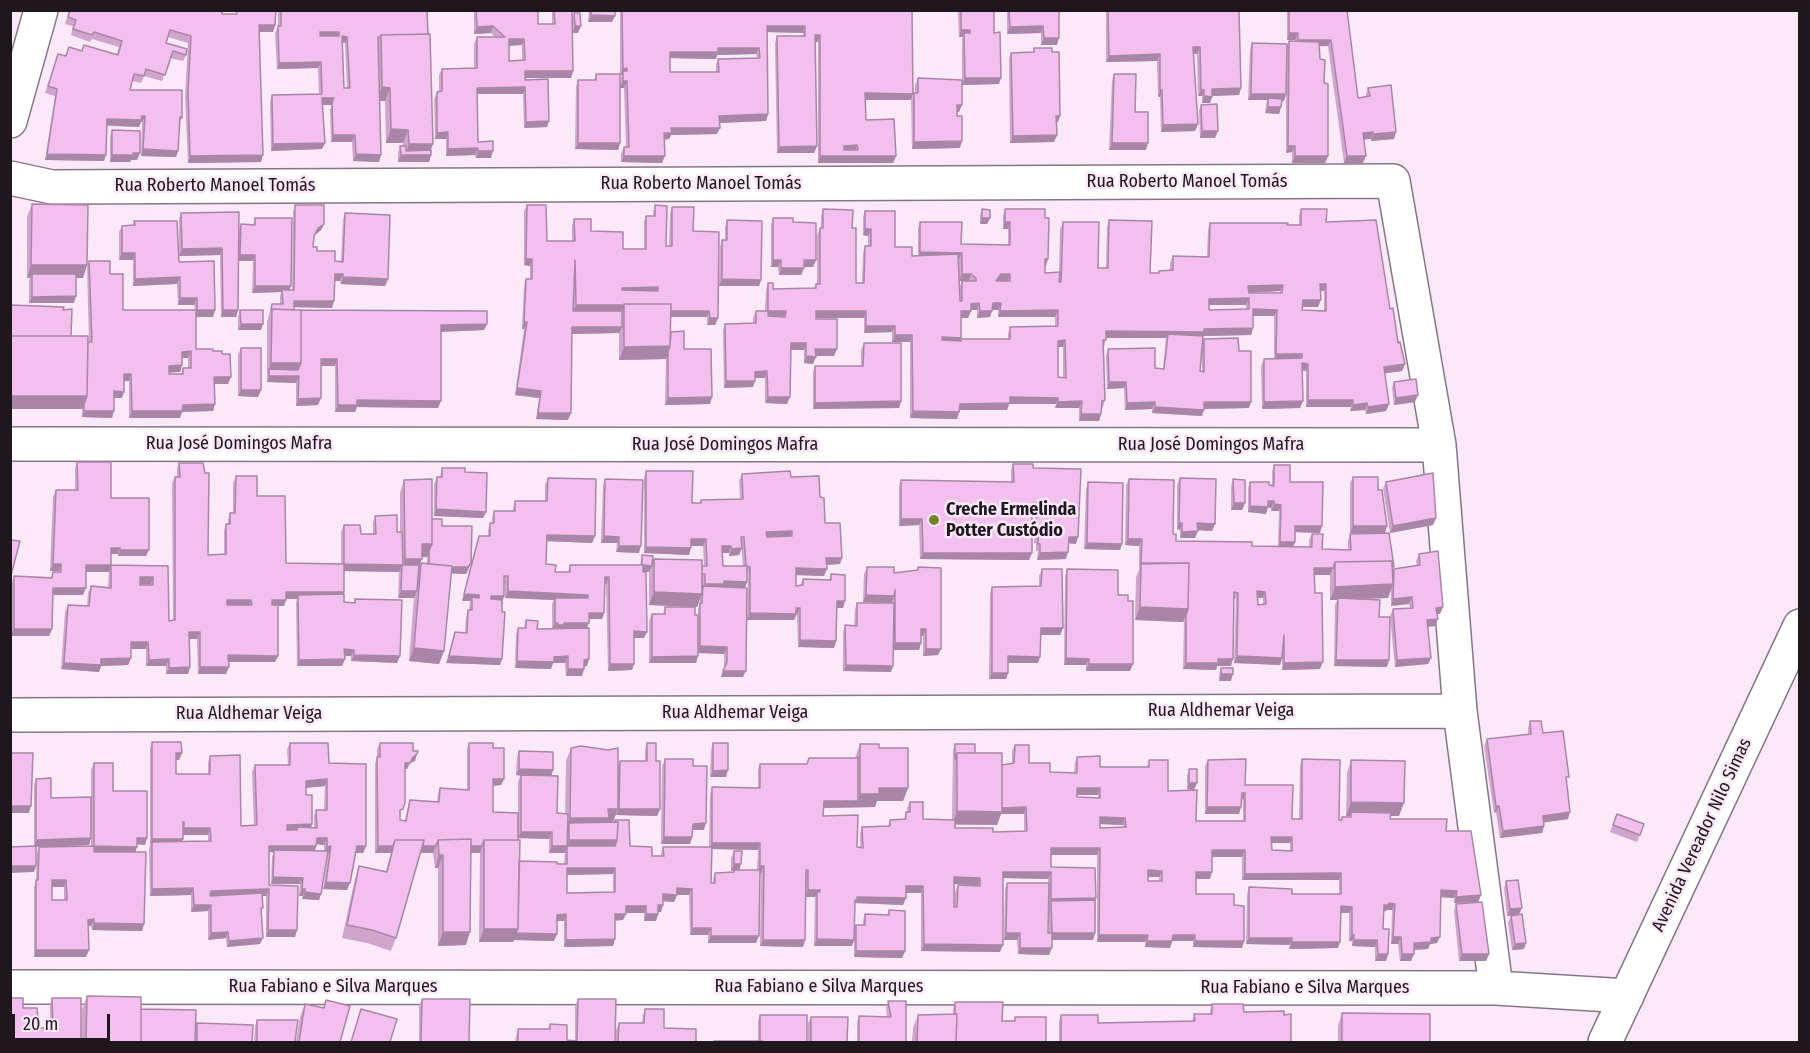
<!DOCTYPE html>
<html>
<head>
<meta charset="utf-8">
<style>
  body { margin:0 }
  #map { position:relative; width:1810px; height:1053px; overflow:hidden; background:#fbe8f9; font-family:"Fira Sans Condensed",sans-serif }
  canvas { display:block }
  .frame { position:absolute; inset:0; border:12px solid #1e171d; pointer-events:none }
  .scale { position:absolute; left:12px; top:1014px; width:98px; height:27px; box-sizing:border-box; border:3px solid #1e171d; border-top:0; padding-left:8px; font-size:18px; line-height:21px; white-space:nowrap; color:#1e171d; -webkit-text-stroke:4px #fbe8f9; paint-order:stroke }
</style>
</head>
<body>
<div id="map">
<canvas width="1810" height="1053"></canvas>
<div class="frame"></div>
<div class="scale">20 m</div>
</div>
<script>
const context = document.querySelector('canvas').getContext('2d');
context.lineJoin = 'round';
function trace(path, color, width, dash) { context.strokeStyle = color; context.lineWidth = width; context.lineCap = dash ? 'butt' : 'round'; context.setLineDash(dash || []); context.stroke(path); }
function fill(path, color) { context.fillStyle = color; context.fill(path, 'evenodd'); }
function drawText(font, color, halo, rows, align = 'center') {
  context.font = font + ' "Fira Sans Condensed",sans-serif'; context.lineWidth = 5; context.setLineDash([]); context.textBaseline = 'middle'; context.strokeStyle = halo; context.fillStyle = color; for (const [text, x, y, turn = 0] of rows) {
    context.save(); context.translate(x, y); context.rotate((+turn || 0) * Math.PI / 180); context.textAlign = isNaN(turn) ? turn : align; if (halo) context.strokeText(text, 0, 0); context.fillText(text, 0, 0); context.restore();
  }
}
const minor = new Path2D(`
  M10,121l31,-111
  M10,178l42,9 1341,-6 46,264 21,266 36,277
  M10,444l1429,1
  M10,715l1450,-4
  M10,987l1486,1 131,8`);
const major = new Path2D(`
  M1605,1042l195,-416`);
trace(minor, '#867685', 36);
trace(major, '#867685', 36);
trace(minor, '#fff', 33);
trace(major, '#fff', 33);
fill(new Path2D(`
  M69,10h153v4h13l1,-4h40l-1,15 -2,7h-14l2,130 -73,1 -3,-66 3,-54 -20,-6 -2,6 20,12 -3,6 -13,-3 -8,23 -18,-5 -3,7 -9,-2 -2,9 52,28 -3,6 -1,27 -2,6 -35,-1 1,-34h-1l-2,5 -32,-1 -3,35 -59,-1 10,-64 -10,-3 13,-39 8,2 3,-9 13,4 35,3 2,-7 -27,-8 -2,3 -19,-7 2,-9 -8,-2z
  M279,10h148l4,145 -2,7h-31v-9l2,-7h3v-3h-17l-1,-42h-5l-1,61 -26,-1 -1,-19h-21l-1,-32 2,-5h-9l-1,44 -51,2 -1,-49 2,-7 47,-1 -1,-26 -41,1 -2,-36 3,-7v-12zM342,43h3l2,45h-3z
  M475,10h63v14h14v-11l1,-3 20,8 1,-5 4,20h-5v38l-2,7h-46v2l22,47 -23,1 -1,-34h-46l1,48 13,16h-15l-1,-3 -29,1v-17h-11l-1,-40 3,-7h2v-17l3,-6 32,-1v-24l3,-7h18l-4,-4 -17,1v-20zM522,45v15l-13,1v-15z
  M589,10h26l-3,12h-24z
  M620,10h292l-1,90h-46l1,20 30,36 -3,7h-75v-121h-3l2,104 -3,7h-37l-2,-110 2,-7h26v-3l-36,-1 1,82 -2,7 -47,2 -2,11 -46,1 -2,4 -5,1 -2,23 -41,-1v-8l3,-7h2l-2,-59h-4l1,-10 1,-3h-2v68l-2,7 -43,-1 1,-62 2,-7h16l2,-6h24zM756,54l1,4 -39,1 -2,6v7h-46v-14l46,1 1,-4z
  M959,10h1l34,23 5,51 -37,1v-46l1,-2h-4l-1,-24z
  M1008,10h51l-2,35h-16v-12l-34,1v-21z
  M1106,10h133l2,78 -2,7 -27,1 -2,7h-8v-7h-4l-1,-42h-4l5,70 -3,7 -34,1 -1,-35h-2l-1,-36 -51,1z
  M1287,10h60l11,88 8,-1v-3l2,-6 28,44 -2,7 -23,2v-2h-8v24h-19l-16,-117h-8v13l4,24 4,73 -3,7h-33v-11l-6,1v-59l-2,7h-2l-1,6 -2,7 -14,-1 1,-8 1,-5h-19l2,-50 2,-7 35,3 2,-5h6v-1h-8z
  M1034,48l24,74h-2l1,13 -3,7 -44,1 -1,-84 2,-6 22,-1z
  M1114,74l21,38 11,38h-37l3,-69z
  M918,78l41,34h-2l3,36 -48,1 -1,-49 3,-7h1v-8z
  M1201,105l14,33h-15l-1,-27z
  M112,130l28,23 -3,7h-6l-1,2h-20v-25z
  M32,204l55,61 -4,13h-7l-2,25h-45v-22l1,-3h-3v-61z
  M295,205l29,19 -3,6 -5,4 -3,5v8l4,4 18,10h6l2,-41 2,-7 43,66 -3,7 -44,-2 -1,-3h-5l-1,20 -2,7 -38,-1v3l193,14 -3,6 -43,2 -3,76 -81,-1 -2,5h-20v-46h-14l-3,39 -22,1v-23l-29,-1v-60l5,-18h8v-8l1,-4 -29,1 1,-32h-14l-1,49 -2,7h-15l-1,-62 -41,1v-37l2,-6 58,17 2,-6 12,1 2,-7 35,72h2l1,-78z
  M527,205l20,36h25v-15l2,-7 17,12 32,18h21v-27l2,-6h7v-4l2,-7 11,41h3l1,-32 2,-7 21,24 25,87 -3,7h-8v-8h-36v15l13,17 28,48 -2,7 -45,1 1,-46 -47,1v-27l-47,1 -4,86 -32,-1 3,-21 -24,-3 9,-66h-2l2,-43 2,-7h4v-13l-6,-1v-54z
  M823,209l29,19 4,55h6l1,-30 2,-7h3v-10l-5,-1v-18l2,-6 30,36 17,9h6v-27l2,-7 41,22 47,1v-16h-5v-13l2,-7 41,57h-1v7l14,-1 1,-43 3,-7 35,46h8l1,-41 2,-7 41,53h8l1,-2 11,-1v-7l3,-7 34,1 1,-27 2,-7 89,2v-9l2,-7 25,13 64,87 15,55 -3,7 -18,2 5,31 -3,7 -20,3 -1,-4 -15,1 1,-4h-45v-36l-4,-1 1,31 -3,7 -38,1 -1,-43 3,-7h10v-43h-21v12l-2,7 -49,1 1,7 1,-4 35,12 10,57 -45,1 -2,7 -50,-3v-4l-27,1 -1,-22 -17,1 -1,-33 2,-7 47,19 8,1 3,-31h-60l-2,9 1,53 -2,7h-2v7l-2,7h-20v-13h-24l1,-4h-47l-2,6h-47l-3,9 -47,-1v-76h-18v-10l-28,1v-15h-48l18,38h-19l-2,8 -9,-1v-13h-13l-4,54 -22,-1v-25h-10l-2,9 -29,1 -1,-58 2,-6 28,-1v-5l3,-7h9l1,-21 2,-7 5,6 41,-1 2,-4h1v-49l3,-7h1v-12zM958,259h1v22h8h-5l-3,7zM1280,291v2h-31zM1320,291h4v20l-22,-1 1,-3h15zM1209,305h37v4l-37,1zM971,310h6v8l13,-1 2,-7h6v7h57v9l-45,1 -2,7v5l-48,2 1,-3v-20h7zM1058,347h5v31l-5,-1zM1202,355v16h-2z
  M982,209l8,9 -3,6h-7v-8z
  M773,218l20,4 23,38 -3,7h-9l-3,8h-22l-1,-8h-7v-42z
  M727,220l34,60 -2,6h-40l1,-39 2,-7h3v-13z
  M134,221l45,41 36,48 -2,7h-17v32l17,2 15,33h-13v20l-2,7 -31,1 -2,6h-51v-37h-5l-2,17h-8l-2,20 -30,-1v-8h-72v-104l53,5 8,26 18,6 -2,-75 2,-6 21,13 13,36h72l-1,-5h-16l-1,-21 -44,2v-26h-14v-28l3,-6 11,-1zM182,358h6v10h-5l-2,6h-12v-2h11l2,-7z
  M240,310l23,14 -2,6h-23v-13z
  M864,343l37,58 -2,7 -86,1v-37l2,-6h46v-16z
  M241,348l20,42 -3,7 -20,-1v-41z
  M1394,382l21,20 -21,3 -2,-17z
  M77,462l34,36 35,58h-28v-2h-7v11l57,1 1,55 4,-1 -1,-137 3,-6h2v-8l2,-6 29,92 16,-1v-24l2,-6h2v-4l2,-7h3v-30l3,-7 21,20 29,67 55,1v-32l3,-7 17,9h12v-11l2,-7 22,16h3v-39l4,-13 28,39 10,7 27,44 -3,4 -15,-1 -7,78 -5,13 -30,-3 5,-64 -16,1 1,-26 -55,-1 -1,23 1,8 10,1 1,-4 42,64 -46,-2v-5h-7l1,3 -3,7h-45l-1,-64 1,-3h-11l-2,7h-6v50l-3,6h-47l-2,12h-28l-1,-35h-7v28l-2,7h-22v-8h-20v-17h-15v9l-3,7 -27,1 -2,6 -38,-3 4,-57 3,-7 19,1 1,-13 3,-7 17,1 1,-15h-23l-3,23h-30l-1,34 -3,7h-38l1,-53 2,-7 37,1 2,-5h6v-1h-9l3,-74 3,-7h19v-21zM422,557h5v6h-6l-3,7z
  M1013,464l20,4 43,76 -7,-1 -3,16 -29,1 1,-9h-2v-8h-2l1,-33h-3l-3,50 -109,-1 -1,-34 -20,1v-39l2,-7 110,2v-12z
  M1274,465l16,17 30,51 -25,-1v10l-2,5h16v-7l3,-6 10,15 26,1v-10l2,-6 43,36v2l1,-3 23,-3 -1,-5 3,-7 21,60h-3l-2,12 -7,1 3,31 -3,6 -33,3 -5,-51 3,-7 17,-1 -1,-4 -18,2v-16l-3,8 -35,1 26,18 10,43 -2,7 -53,-1 1,-61 2,-5h-7v-25h-16l6,94 -38,1v-10l-2,5 -46,-2 2,-64h-2l-3,67h-14l-1,4 -33,-1 1,-47 -49,-2 1,-43 3,-7v-24l-14,-1 1,-60 3,-6 44,55 3,7 76,5h26l1,-35h-8v-3l-3,-1 -2,7 -18,-2v-24l2,-6 22,3v-13zM1257,598h6v6l-5,1z
  M442,468l23,4 18,46 -49,-2v-32l3,-7h3z
  M646,471l46,32h8l1,-3 39,-1 -1,-19 3,-6 49,3 29,20 5,26 15,41 -14,1 -2,11 -28,-1v11l4,-1 3,-6 26,1 2,-6 12,34h-7v33l-2,7 -36,-1 -1,-32h-1l-2,5h-47l1,-47h-1v9l-2,5 -2,90h-22l3,-9v-14l-26,-1 -2,10h-47v-42l3,-7h11l2,-7 33,8v-6l2,-6v-4l-3,8 -48,-2v-33h-3l-2,66h-10v26l-2,6 -24,1 -2,-87h-1l-1,29 -2,6h-13l-2,9v38h-3v3l-2,7h-16l-1,-13h-12l-2,6 -36,-1 1,-33 2,-7h6l2,-8 11,9 15,-1v-24l2,-4 -49,-2v-15h-1v13l-2,7v56l-2,6 -54,-2 9,-31 10,1 1,-16 2,-7h1l1,-9h-8l17,-65h9v-6l2,-7h2v-5l2,-7h19v-3l2,-7h30v-16l3,-7 47,58 -3,7 -45,-2 -1,23 9,8h13l2,-7h70l2,-10 11,7 1,-3 50,7 -1,-20h-12l-2,9 -45,-2v-76zM741,544l2,22h-20v-13h6v3l10,-1z
  M1353,477l25,13 7,43h-35v-50z
  M1180,478l35,46 -3,7 -14,-1 -3,8h-15v-8l-3,-1v-44z
  M605,479l34,74 -23,-1 1,-9h-16l2,-57z
  M1233,479l12,24 -3,7h-11v-24z
  M1088,482l34,62 -2,6 -36,-1 2,-60z
  M1386,482l50,36 -3,7 -43,8 -7,-45z
  M867,567l27,6 23,-3 1,-3 20,88 -15,1v-20h-2v7l-2,7h-26v16l-2,6 -48,-1v-39l2,-7 9,1 1,-17 2,-6h36v-4l-1,4 -29,-1 1,-28z
  M1042,569l21,59 -3,7h-19l-3,28h-30v10l-2,6h-17l1,-85 2,-7 47,-1v-10z
  M1067,569l51,26 10,6 5,63 -3,7h-44v-6h-22l1,-89z
  M1221,668l10,13h-12v-6z
  M1530,721l13,12 24,51 1,35 -24,3v4l-2,7 -42,5 -4,-26 -2,1 -10,-67 3,-7 41,-4v-7z
  M152,742l30,11 -3,7h-3v14h32v-12l2,-6 31,70 13,-1 -2,-53 3,-7h33l-1,-16 3,-6 39,20 37,83 -3,7h-7l-9,37 -24,-1 6,-36 -8,41 -2,6 -17,-1 1,-3h-4l1,-12h-29l1,-27 2,-4 -5,-1v33l28,45 -2,7h-29v-41h-4l-2,48 -33,3 -1,-9 -18,2v-29l-17,1v-17l-41,1 -1,-47 1,-3v-97zM325,786l-1,24h-8l-2,6v12h-3l1,-4 -6,-29v-7zM183,835h25v6h-26zM317,844l7,1v6h-9z
  M380,743l33,8 2,10 -5,2 -3,6h-2l-5,47v4l5,1 3,-15 2,-6 27,2 1,-8 2,-6 27,2v-41l2,-6 24,5 11,31 -3,6 -8,1v26l25,1v-31l2,-6 -4,-1 1,-18 2,-6 32,25 6,37 8,1 1,-53 5,-13 47,18 2,-5h25v-11l2,-7 9,18 4,48 -3,7 -41,-1 1,-4 -4,11h1l1,-2 15,26 22,10h9v-3l2,-6h46l1,-53 2,-7 46,1v-18l2,-6h47l48,-6 5,-14 19,4 29,40 -5,13h-26l-2,6 -52,1v8l34,31h3v-14l2,-6 26,-1 2,-6 14,-1 2,-7h1v-4l3,-6 13,17 29,1 1,-70 2,-6 47,21 10,-1v-13l3,-6 14,18 21,9 24,1 1,-10 2,-6 23,10h47l2,-7 19,31 28,30h47v-22h-2v8l-2,7h-34v-48l3,-6 84,59h7l1,-53 2,-7 37,61h2l1,-3h7l1,-1h-4l1,-43 4,-13 48,56h-9v3l56,12 35,64 -3,7 -24,1v-5l-13,-1 -4,46 -7,1 -2,5 -14,1 -3,11h-11l-2,-17h-7l1,-34h-5l-1,1h-2l-1,18 5,25 -2,7h-11v-14l-23,-1v-5h-3v-28h-8l-3,35 -49,1 1,-4 -44,-1 1,-50 2,-7 43,7h47v-14h-97v-23h-30l-2,22h-14v15l38,11 10,36 -2,7 -49,-1v-6h-21l-2,7 -25,-1v-5h-48v-87h-46v12l45,31 -1,35 -2,7h-41l-3,15 -31,-1 -1,-14h-13l1,-51 2,-6h41v-4l-45,-1 -3,74 -79,-1v-58h-15v5l-3,7 -48,-2 -1,27 2,-5h7v-4l2,-7 22,1 2,-5 16,41 -3,7 -48,-1v-16l-2,5h-38l1,-49h-9l-1,43 -2,7 -43,-1 1,-73h-1l-4,70h-48v-8h-18l-1,-40h-12l-3,7 -11,-1 -2,11h-3l-2,9h-12v-8h-18l-3,7h-8v19l-2,7 -49,1v-26h-7l-3,20 -40,-1 -1,2h-34l1,-89h-9l-5,92 -28,1v-78h-3l-2,-15h-12l-25,85 -5,13 -24,-8 -25,-5 13,-59 4,-13 27,5 5,-18h-16v-89l2,-7v-8zM1077,795h21v3l-21,-1zM1001,814h23v17l-31,1 -38,-4v-3h42zM518,816v22l31,1v14h16l-1,11 -45,-3 -1,-21zM1100,824l23,1v2l-23,1zM1272,843h18v8l-18,-1zM712,849l46,1 -1,20h-18l-5,-19 -3,7v13h3l-1,1 -18,1 -2,6v4h-2zM613,874v18l-46,1v-18zM1148,877h11v4h-11zM954,884l24,1v1l-20,-1 -3,7v15zM1049,893v40h-1z
  M713,743l13,34h-16l1,-27z
  M665,759l28,7 11,64h-11l-1,7 -2,7h-29l1,-78z
  M94,763l53,75 -2,7 -8,-1 -2,8 9,72 -2,7 -50,-1 -1,-4h-3l-2,31h-52v-70l2,-6 1,-28 2,-6h-3v19l-2,6v-87l2,-6 15,19 40,-1v-27zM91,822v24l-45,1 43,-2 2,-7zM52,887h12v13h-12z
  M1189,769l5,21 -7,-1v-13z
  M1617,814l27,10 -7,18 -27,-10z
  M1506,881l16,27 -3,6 -12,2 -3,-28z
  M1456,904l33,50 -3,7h-27l-5,-50z
  M1511,916l13,33 -12,1 -4,-27z
  M87,996l54,13 54,18 2,-4 55,19h-170v-33z
  M52,998l29,44h-71l13,-34 16,20h11v-24z
  M422,999l47,43h-50v-37z
  M578,999l37,43h-100l1,-6 2,-7h30l2,-5 17,16 8,1v-35z
  M888,1001l18,41h-49v-19l2,-7 28,1 -1,-9z
  M955,1002l47,19h12l1,-4 31,25h-134l1,-14 5,-13 35,-1v-5z
  M305,1004l35,38h-86l1,-16 2,-6 39,21 4,-24z
  M1212,1004l32,8 40,3 7,27h-232v-20l2,-7 37,8 94,-2 2,-7h16v-3z
  M645,1009l19,19 32,14h-80v-12l3,-7h23l1,-8z
  M1342,1013l88,29h-92v-16z
  M760,1015l47,27h-93v-1h44v-20z
  M811,1017l36,25h-39v-19z`), '#d0a4cd');
fill(new Path2D(`
  M591,15l24,1 -3,6h-24z
  M259,25h16l-2,7h-16z
  M493,26l-2,7 -17,1 3,-7z
  M575,26h6l-3,7h-6z
  M767,26h38l-2,7 -39,-1z
  M1043,26l-2,7 -34,1 3,-7z
  M961,30h9l-3,6 -3,-3 -1,4h-4z
  M320,32h19l-2,7h-20z
  M1289,33h9l-3,7h-8z
  M815,35h5l-2,7h-5z
  M342,36l5,1 -2,6h-6z
  M1044,38h15l-2,7h-16z
  M509,39h15l-2,6 -16,1z
  M1298,40h33l-3,6 -33,1z
  M1193,47h7l-3,7h-7z
  M718,48h41l-3,6 -39,1 -1,4 -49,-1 3,-6z
  M1160,54l-3,7 -51,1 3,-6z
  M321,62l-3,6 -41,1 2,-6z
  M627,68l-3,7 -1,-4 -1,4h-2l3,-6z
  M525,71h48l-2,7h-48z
  M965,78h36l-2,6 -37,1z
  M623,81h4l-3,7h-4z
  M382,87l8,1 -5,13h-8z
  M525,87l-2,7h-48l2,-6z
  M1241,88l-2,7 -29,1 2,-7z
  M1160,90h2l-2,7h-2z
  M1201,90h3l-2,6h-4z
  M865,93l48,1 -2,6h-48z
  M1251,94h35l-2,7 -16,-1v-2l-1,2h-19z
  M1204,96l8,1 -2,6h-8z
  M322,98h12l-2,7h-12z
  M957,105h5l-3,7h-5z
  M1268,107h13l-2,7 -14,-1z
  M768,114l-2,7 -49,2 2,-7z
  M145,116l-3,6h-1l-2,5 -35,-2 3,-6z
  M1056,116h4l-2,6h-4z
  M549,121l-2,6 -23,1 2,-6z
  M1198,124l-3,7 -34,1 2,-7z
  M671,128h49l-3,6 -46,1 -2,4 -7,1 2,-7z
  M391,129l17,1 -5,13h-17z
  M1202,131h16l-3,7h-15z
  M448,132l-2,7h-11l2,-6z
  M1373,132l-2,7 -11,1 3,-7z
  M1396,132l-2,7 -23,2 2,-7z
  M333,135h22l-3,7h-21z
  M1057,135l-3,7 -44,1 3,-7z
  M962,141l-2,7 -48,1 2,-7z
  M325,143l-3,6 -51,2 2,-7z
  M578,143h42l-2,7 -43,-1z
  M1112,143h36l-2,7h-37z
  M409,144h24l-4,11h2l-2,7h-31l3,-7h4z
  M857,145l-2,7 -14,1 3,-7z
  M817,146l-3,7h-37l2,-6z
  M1288,146h7l-3,6 -6,1z
  M478,148l-3,7 -29,1 2,-7z
  M143,149l35,2 -2,6 -35,-1z
  M478,151h15l-2,7h-15z
  M133,153h7l-3,7h-6l-1,2h-20l2,-7z
  M47,154l59,1 -2,6 -59,-1z
  M356,154l25,1 -2,7 -26,-1z
  M263,155l-2,7 -73,1 2,-7z
  M624,156h41l-3,7 -41,-1z
  M820,156h76l-3,7h-75z
  M1295,156h33l-3,7h-33z
  M1347,156h19l-3,7h-19z
  M982,218h8l-3,6h-7z
  M1005,222h5l-2,7h-5z
  M324,224l-3,6 -5,4 -5,9 7,-15z
  M865,229h6l-3,7 -5,-1z
  M222,248l-2,7 -41,1 3,-7z
  M920,252l42,1 -3,6h-41z
  M122,253h13l-2,7h-14z
  M240,255h15l-2,6h-15z
  M526,259h6l-2,7 -6,-1z
  M1045,259h3l-2,7h-4z
  M773,260h8l-3,7h-7z
  M804,260h12l-3,7h-12z
  M31,265h56l-4,13h-51v-4l-2,4h-3z
  M781,268h23l-3,7h-22z
  M335,274h8l-3,7h-7z
  M962,274h9l-2,7h-10z
  M1001,274h9l-2,7h-10l-5,7 3,-7z
  M180,277l-3,7 -44,2 2,-7z
  M343,277l45,2 -3,7 -44,-2z
  M722,279l39,1 -2,6h-40z
  M1320,284h6l-2,7h-6z
  M1283,285l-3,6 -34,2 2,-7z
  M255,286h36l-2,6 -7,-2 -1,2 -29,1z
  M658,287l-2,7h-36l2,-6z
  M76,296l-2,7h-45l3,-6z
  M180,298h17l-3,7h-16z
  M1249,298l-3,7h-39l2,-6z
  M1303,300h18l-3,7h-18z
  M294,301h40l-2,7 -41,-1z
  M979,303l-2,7h-9l3,-6z
  M993,303h8l-3,7h-8z
  M576,305h46l-2,7h-47z
  M1253,309l24,1 -3,6h-23z
  M197,310h18l-2,7h-18z
  M223,310h15l-2,7h-15z
  M1058,310l-3,7h-57l2,-6z
  M624,311h85l-2,6h-83z
  M768,311h18l-3,7h-18z
  M816,311h50l-2,7h-51z
  M961,311h10l-3,7h-9z
  M980,311h12l-2,6 -13,1z
  M710,318h8l-3,7h-8z
  M524,322h3l-3,7h-2z
  M241,324h22l-2,6h-23z
  M487,324l-3,6 -46,2 3,-7z
  M866,326h29l-3,6 -28,1z
  M572,327h50l-3,6 -49,1z
  M1253,328l-2,7 -49,1 -1,2 -33,-4 -2,4h-63l3,-7z
  M895,335h17l-2,7h-18z
  M942,337l19,1 -3,6h-18z
  M1065,340l-2,7h-8l3,-6z
  M791,343h15l-2,7h-16z
  M670,346l-4,13 -47,1 5,-13z
  M815,349h22l-3,7h-21z
  M191,351l-3,7h-8l2,-6z
  M1276,354h26l-3,6 -25,1z
  M806,356l10,1 -3,7 -9,-1z
  M321,359h16l-2,7h-17z
  M271,363h30l-2,13 -3,7 -29,-1 2,-6v-6z
  M1302,363l6,1 -2,7 -6,-1z
  M1405,364l-3,7 -21,3 3,-7z
  M182,365l-2,7 -14,1 3,-7z
  M767,371l-2,7h-12l2,-6z
  M124,374h7l-2,7h-8z
  M214,377h17l-3,7h-16z
  M726,381h29l-2,6 -29,1z
  M1109,382h17l-2,6 -17,1z
  M517,388l24,3 -2,7 -24,-3z
  M241,390h20l-3,7 -20,-1z
  M114,391l10,1 -2,6h-10z
  M1418,395l-3,7 -21,3 2,-7z
  M10,396h77l-5,13h-72z
  M712,397l-2,7 -45,1 3,-7z
  M768,397h22l-3,7 -22,-1z
  M1010,397l48,1 -2,6h-47l-2,6h-50l3,-6z
  M321,398l-3,7 -22,1 2,-7z
  M357,400l84,1 -3,7 -81,-1 -2,5h-20l3,-7z
  M1308,400h45l-2,7h-45z
  M901,401l-2,7 -86,1 2,-6z
  M1082,401l-3,7h-24l3,-6z
  M1303,401l-3,7 -38,1 2,-7z
  M1155,402l-3,7 -27,1 2,-7z
  M1204,402h47l-2,6 -48,1z
  M1367,403l-2,7 -15,1 3,-6z
  M215,404l-2,7 -31,1 -2,6h-51l3,-7 51,-6z
  M1389,404l-3,7 -20,3 2,-7z
  M1155,407l49,3 -2,6 -50,-3z
  M84,411h30l-2,7 -30,-1z
  M913,411l46,1 -2,7 -47,-1z
  M538,413h33l-3,7 -32,-1z
  M1081,414h20l-2,7h-20z
  M1268,501h6l-3,7 -3,-1 -2,7 -18,-2 2,-6z
  M1032,503h5l-2,7h-5z
  M1234,503h11l-3,7h-11z
  M1274,504l7,1 -2,6h-8z
  M436,509l50,3 -3,6 -49,-2z
  M1436,518l-3,7 -43,8 3,-7z
  M901,519h21l-3,6 -20,1z
  M1179,523h3l-2,7 -3,-1z
  M1197,523l18,1 -3,7 -17,-1z
  M1295,526h27l-2,7 -28,-1z
  M1353,526h34l-2,7h-35z
  M792,531l-2,6 -26,1 2,-6z
  M1198,531l-3,7h-15l2,-6z
  M547,535l48,1 -3,7 -48,-2z
  M604,536l15,1 -2,6h-16z
  M1069,537h9l-2,7 -10,-1z
  M691,539h15l-3,7h-14z
  M1128,539h14l-3,7 -14,-1z
  M1280,542h15l-3,7h-14z
  M1087,543l35,1 -2,6 -36,-1z
  M422,544h10l-5,13h-10z
  M619,546h22l-2,7 -23,-1z
  M722,546h9l-2,7h-9z
  M646,547l45,1 -2,7 -45,-2z
  M111,548h9l-2,6h-9z
  M742,548l-3,7 -10,1 3,-7z
  M120,550h29l-3,6h-28z
  M1068,552l-2,7 -29,1 3,-7z
  M923,553h109l-3,7 -109,-1z
  M826,558h16l-2,6 -16,1z
  M405,559h17l-5,13 -16,-3z
  M471,563l-5,11 -39,-1 2,-7z
  M53,564h8l-2,7h-9z
  M344,564l58,1 -3,7 -58,-1z
  M86,565h25l-2,7h-25z
  M643,565l9,1 -3,6h-9z
  M796,568l31,1 -3,7 -30,-1z
  M1314,568h19l-3,7h-19z
  M140,577h13l-2,7h-14z
  M605,577h4l-3,7h-4z
  M724,581l23,1 -2,6 -43,3 3,-7z
  M1393,584l-5,14 -58,2 5,-13z
  M53,588h33l-3,7h-33z
  M401,591h16l-3,7h-16z
  M508,591l80,4 -2,6 -31,-3 -1,2 -49,-2z
  M1257,591l8,1 -2,6h-8z
  M286,592h58l-3,7 -43,-4 -1,4h-13z
  M654,592l48,2 -5,13 -48,-2z
  M464,594l15,1 -2,7 -5,-5 -2,4h-8z
  M866,595l28,1 -2,7 -29,-1z
  M491,596h13l-2,7 -13,-1z
  M1412,597l-3,7 -18,2 2,-7z
  M227,600h24l-2,7h-25z
  M272,600h14l-2,6h-15z
  M837,601h8l-2,7h-9z
  M1140,607l48,2 -5,13 -48,-2z
  M1443,607l-3,7h-6l2,-6z
  M800,608l-6,12h-47l3,-7z
  M589,613h15l-2,6h-16z
  M1438,619l-3,7 -10,1 2,-7z
  M555,623h3l-3,6h-3z
  M564,623h25l-3,7 -31,2 2,-7z
  M1041,628h22l-3,7h-22z
  M14,629h38l-3,7h-38z
  M921,629h5l-3,7h-4z
  M634,631l13,1 -3,6h-13z
  M189,632h11l-3,7h-10z
  M800,640l36,1 -2,7 -36,-1z
  M131,642h17l-2,7h-18z
  M895,643h26l-2,7h-26z
  M700,646l27,1 -3,7 -26,-1z
  M414,648l30,3 -5,13 -30,-3z
  M344,649l10,1 -3,6h-9z
  M926,649h15l-3,6 -15,1z
  M228,655l50,1 -3,6h-49z
  M354,655l46,1 -3,7 -46,-2z
  M449,656l53,3 -2,6 -54,-2z
  M568,656l-3,7h-12l-2,6 -36,-1 2,-7 37,-4z
  M698,656l-2,7h-47l3,-6z
  M1008,656l32,1 -2,6h-32z
  M1237,656l45,2 -2,7 -46,-2z
  M131,658l-3,7 -27,1 -2,6 -38,-3 3,-6 37,-4z
  M1066,658l23,1 -3,6h-22z
  M1431,658l-3,6 -33,3 2,-7z
  M169,659l-3,7h-20l3,-6z
  M345,659l-3,7h-45l2,-6z
  M589,659l-2,7 -5,1 2,-7z
  M1218,659h15l-2,7h-14l-1,4 -33,-1 3,-6z
  M1336,660h53l-2,7 -53,-1z
  M1323,662l-3,7 -38,1 2,-7z
  M610,664h24l-2,6 -24,1z
  M1089,664h44l-3,7h-44z
  M846,665l47,1 -2,6 -48,-1z
  M190,667l-2,7h-22l3,-6z
  M200,667h29l-3,7h-28z
  M568,669h16l-2,7h-16z
  M723,671h23l-3,6h-22z
  M992,673h16l-2,6h-17z
  M1221,674h12l-2,7h-12z
  M176,753h6l-3,7h-5z
  M417,754l-2,7 -5,2 -3,6h-4l2,-6z
  M519,769l34,1 -2,7 -35,-2z
  M728,770l-2,7h-16l3,-6z
  M327,779l-2,7 -21,2 2,-7z
  M493,779h11l-3,6 -10,1z
  M1189,783h8l-3,7 -7,-1z
  M879,788h29l-5,13h-26l-2,6 -54,1 3,-7h34l2,-7z
  M1077,788h23l-2,7h-23z
  M1242,793h3l-2,6 -4,1z
  M1351,802l53,1 -5,13h-48v-4l-1,4h-4z
  M10,806h21l-2,7h-19z
  M1496,806h3l-3,6 -2,1z
  M1026,807l-2,7h-23l-4,11 -45,-1 5,-13 45,-3z
  M1207,807h34l-2,7h-34z
  M608,809h10l-5,13 -44,1 -3,8h-1l5,-13z
  M619,809h41l-3,7 -41,-1z
  M1570,812l-2,7 -27,4 2,-7z
  M1100,817l25,1 -2,7 -25,-1z
  M706,823l-2,7h-13l2,-6z
  M312,824l-2,7 -12,-4 -2,4h-12l3,-6z
  M1544,826l-2,7 -42,5 3,-7z
  M184,828h26l-2,7h-26z
  M521,832h31l-3,7 -31,-1z
  M664,837h28l-2,7h-29z
  M1271,837h21l-2,6h-21z
  M91,838l-2,7 -55,2 2,-7z
  M137,838h10l-2,7 -10,-1z
  M317,838h10l-3,7 -10,-1z
  M152,839h31l-3,6 -28,-3 -2,4z
  M569,840h48l-4,13 -46,-7z
  M712,843h48l-2,7 -49,-1z
  M94,846l43,1 -2,6h-44z
  M269,846h47l-2,7 -40,-3v2h-7z
  M331,846l-2,7h-5l3,-6z
  M357,846h9l-3,7h-8z
  M378,846h15l-2,7h-16z
  M394,846h42l-3,7h-41z
  M439,846h43l-2,7h-41z
  M552,846h15l-2,7h-16z
  M1051,848h49l-3,7h-49z
  M1212,850h33l-3,7h-32z
  M439,855h4l-5,13h-3z
  M734,864h7l-2,7h-8z
  M10,866h26l-2,6 -24,1z
  M760,866h4l-3,7h-4z
  M567,868h48l-2,6 -49,1z
  M1148,870l14,1 -3,6h-13z
  M1003,872h48l-3,7 -47,-1z
  M1196,872h16l-2,7h-17z
  M1341,873l-2,7h-97l3,-6z
  M273,877l30,1 -3,6h-29z
  M954,877l26,1 -2,7 -26,-1z
  M52,880h14l-2,7h-15z
  M326,882l24,1 -3,7 -24,-1z
  M906,886h17l-2,7h-18z
  M193,888l-2,7 -41,1 2,-7z
  M677,888l15,1 -3,6h-15z
  M269,889l-3,7 -58,2 3,-7z
  M302,889h3l-2,7h-4z
  M808,890h12l-2,7 -1,-5 -2,5h-10z
  M1441,890l16,1 -3,7 -15,-1z
  M305,892l16,2 -2,6 -17,-1z
  M663,894l14,1 -3,7 -13,-1z
  M1481,895l-3,7 -24,1 2,-6z
  M857,897l49,1 -3,7 -48,-2 -1,3h-2z
  M1096,898l-3,7 -42,-4 -2,5 2,-7z
  M1389,903l6,1 -3,6h-5l-1,1 -5,1 3,-7z
  M194,905h17l-3,6 -17,1z
  M658,905h5l-2,7h-5z
  M626,906h20l-2,7h-21z
  M1341,906l11,1 -3,6h-11z
  M1522,908l-3,6 -12,2 3,-7z
  M566,914l-2,7h-10l3,-6z
  M615,914h11l-3,6 -10,1z
  M646,914h12l-2,7h-12z
  M94,919l-3,7h-6l3,-6z
  M94,923l50,1 -2,7 -50,-1z
  M692,928h19l-3,7h-18z
  M484,929h34l39,5 -3,7 -40,-1 -1,2h-34z
  M268,930h29l-2,7h-29z
  M228,932l-2,6 -18,2 3,-7z
  M443,932h27l-4,13 -28,1z
  M1006,933h14l-3,7h-13z
  M1052,933h43l-2,7h-44z
  M1352,934l2,1 -2,6h-3z
  M1099,935h49l-3,7h-48z
  M1173,935h22l-2,6h-21l-2,7 -25,-1 2,-6z
  M711,936h48l-3,7h-48z
  M1393,937h8l-3,7h-7z
  M1440,937l-3,6 -7,1 -2,5 -16,1 2,-7 17,-5z
  M263,938l-3,6 -33,3 2,-6z
  M1249,938h43l-2,7 -44,-1z
  M615,939l-2,7 -49,1 2,-7z
  M817,939l37,1 -2,6h-38z
  M763,940h42l-2,7 -43,-1z
  M1354,940h23l-2,7 -23,-1z
  M1195,941h49l-2,7 -49,-1z
  M1292,942h48l-2,6 -49,1z
  M1526,943l-2,6 -12,1 3,-6z
  M924,944l79,1 -3,7 -79,-1z
  M1020,948h32l-3,7 -31,-1z
  M36,950h53l-3,7h-52z
  M856,951h49l-3,7 -48,-1z
  M1378,954h10l-2,7h-11z
  M1402,954h12l-3,7h-11z
  M1462,954h27l-3,7h-27z`), '#a986a7');
const building = new Path2D(`
  M70,10h152v4h15v-4h39l-1,15h-16l4,130 -73,1 -2,-65 3,-55 -21,-6 -4,13 21,6 -1,6 -13,-4 -8,24 -19,-6 -2,7 -10,-2 -4,16h52v28l-2,-1 -2,34 -35,-2 2,-33h-3l-1,4 -34,-1 -1,36 -59,-1 10,-65 -9,-3 10,-32 8,2 3,-9 13,4 2,-6 34,10 4,-14 -28,-9 -2,3 -19,-6 3,-9 -8,-3z
  M281,10h146l1,24 -47,1 -1,2h-2l3,118 -25,-1 -1,-19h-22l-1,-32 2,-5h-12l3,45 -52,1 -1,-49 50,-1 -1,-32 -42,1 -1,-37h3zM320,32h19v4h-19zM342,36l5,1 3,51h-6z
  M476,10h62v14h17l-1,-14h18l1,61h-48v9l23,-1 1,42 -23,1 -1,-35 -48,1 1,54 15,-1v10h-15v-3l-30,1v-17l-11,1v-41l5,-1v-22l35,-1v-31h28l-12,-11 -16,1zM509,39h15l1,21 -16,1z
  M591,10h24v6l-24,-1z
  M622,10h290l1,84 -48,-1 1,27 28,-1 2,37h-76v-121h-5l2,111 -38,1 -2,-111h28v-10h-38l1,88 -49,2 1,12h-49l1,5h-8l1,23h-41v-9h5l-2,-66h-4v-10h4v-3l-4,1zM718,48h41l1,10 -42,1 1,13h-49v-20h48zM857,145l1,5h-14v-4z
  M961,10h33v23l6,-1 1,46h-36l-1,-45h6v-3h-9z
  M1009,10h50v28h-15l-1,-12 -33,1z
  M1108,10h131l2,78 -29,1v8l-8,-1v-6h-3l-1,-43h-7l5,77 -35,1 -1,-35h-2v-36l-51,2z
  M1289,10h58l11,88 12,-2 -2,-8 23,-3 5,47 -23,2v-2l-10,1 3,23h-19l-16,-116h-33v-7h-9z
  M574,13h6l1,13h-6z
  M430,34l3,110h-24l-1,-14 -17,-1 -1,-41 -8,-1 -1,-52z
  M1289,41l30,1 1,17 5,1 -1,23 4,1v72h-33v-10h-7z
  M1252,43l35,1 -1,50h-35z
  M1034,48h18v4h7l1,64h-4l1,19 -44,1 -2,-83 23,-1z
  M596,74h24v69h-42v-63h18z
  M1114,74h22l-1,38h13v31h-36z
  M918,78l44,2v25h-5v11h5v25l-48,1v-49h4z
  M1268,98l14,1 -1,8h-13z
  M1217,104l1,27h-16l-1,-26z
  M112,130l28,1v22h-7v2h-21z
  M400,146h6v5l25,-1v5h-30z
  M32,204l56,1 -1,60h-56z
  M295,205h29v19l-6,4 -4,8 -1,11h4v4h18v10l8,1 2,-49 45,2 -2,64 -45,-2v-3h-8l-1,27h-40v9l-22,-1 -1,1 1,-6h11l-1,-14h12z
  M527,205h19l1,36h28l-1,-22h17v12l32,1v17h23v-33h9v-11l12,1 -1,40h6v-39h22l-1,24 26,1 -1,86h-8l-1,-7h-38v-7h-47l-2,7v-6h-46l-1,-45 -2,51h49v16h-50l-1,86h-33l3,-22 -24,-3 10,-66h-3l2,-43h6v-20h-6zM658,287v4l-36,-1v-2z
  M823,209l30,1 -1,18h4v55h8l1,-37h6v-17h-6v-18h30v36h17v9l46,-2 2,47h2v-20h14v-3l-5,-4h-9v-21l-42,-1v-30h42l-1,22 49,1v-23h-5v-13h40v9h4l-1,41h-3v14l15,-1 -1,10h2l2,-60h36l-1,46h10l1,-48 43,1 -2,52h9v-2l14,-1v-14l36,1 1,-34h78l-1,2h14v-16h26l-1,13 50,-2 14,89 3,-1 5,35 2,-1 5,22 -21,3 5,37 -21,3 -1,-4 -14,2v-5h-45v-36l-6,-1 1,38 -39,1v-43l38,-1v-4h-26l1,-44 -24,-1v19l-49,1v3l-98,-1v9h-3l2,60 -3,1 -1,13h-20l1,-13 -24,1v-4l-48,-1v6l-50,1 -1,8 -46,-1 -1,-76h-17v-9h-29v-15h-50v8h21v30h-22l1,8 -10,-1v-13h-15l-1,54h-22l-1,-26 -12,1v9h-29l-1,-57 31,-1v-12h12v5l17,1 1,-6h-18v-28h5v6l43,-1v-4h4v-56h3zM1001,274h9v7h-14zM1320,284h6v27l-24,-1 1,-10h18zM1283,285l-1,8h-33l-1,-7zM1249,298v11l-40,1v-11zM979,303l1,8h12l1,-8h8l-1,8 58,-1v16l-48,1v12h-49v2l-19,-1v-3l19,1v-27h10v-7zM1065,340l1,38 -8,-1v-36z
  M982,209l8,1v8h-8z
  M239,212l-1,98h-15l-1,-62 -40,1 -1,-36z
  M255,218h37l-1,68h-36v-31h-15l1,-31 14,1z
  M773,218h20v4l23,1v37h-12v8h-23v-8h-8z
  M727,220l35,1 -1,59 -39,-1v-39h5z
  M134,221h43l2,41 35,-1 1,49h-18v-12h-17v-21l-45,2v-26h-13v-27l13,-1z
  M89,261h21v13h13v36h73v39h17v2h9v3h8l1,23h-17l1,27 -32,1 -1,6h-50l-1,-37h-7v18l-10,-1v20h-30v-7l3,-8 1,-54h4zM191,351v17h-8v6h-14v-8l13,-1v-13z
  M32,274h44v22l-44,1z
  M624,304h47l-1,42 -46,1z
  M10,305l54,2 -1,3 9,-1 -1,27h-61z
  M272,309l29,1v53h-30z
  M240,310h23v14h-22z
  M301,310l186,1v13l-46,1v76l-84,-1v5h-19l-1,-46h-16v39l-23,1 1,-23h-30v-7l29,1 3,-7z
  M684,331v18h27l1,48 -44,1v-46l2,-6 1,-14z
  M1168,334l35,2 -3,35 4,1v-33l34,-1 1,13h12v51h-47v8l-49,-3v-5l-28,1 -1,-21h-17l-1,-33 47,-1v20l9,1z
  M10,336h78l-1,60h-77z
  M864,343h37v58l-86,2v-37h48z
  M241,348h20v42h-20z
  M1416,379l2,16 -22,3 -2,-16z
  M77,462h34v36h38v52h-29v-2h-9v17h-25v23h-33l-1,41h-38v-53l38,2 1,-6h8v-8h-8l3,-74h22z
  M179,463h24l2,10h4l-1,82 18,-1v-30h4v-11h5l1,-37h21v20h28l1,67 58,1v28h-58v8h-14v5h6v51l-50,-1 1,12h-29v-35h-11l1,35 -21,1v-9l-20,1 -1,-18h-17v16l-30,1v6l-37,-2 4,-58 21,1 2,-20 20,2v-23l57,1 1,55 6,-1v-143h5zM140,577h13v8h-13zM227,600h24l1,5h-25z
  M1013,464h20v4l48,1 -3,68h-9l-1,15 -28,1v-9h-2v-8l-2,1 1,-34h-5v50h-109l-1,-34h-21v-39l113,2z
  M1274,465h16v17h33l-1,44h-27v16h-15l1,-37 -7,-1v-3h-6v6l-18,-1v-24h19v3l5,1z
  M442,468h23v4l22,1 -1,39 -50,-3 1,-32h5z
  M646,471h47l-1,32h9v-3l42,-1 -1,-25 48,-3 1,6 28,-1 1,21 4,1 1,25h15l2,35h-16l1,11 -31,-1v18l7,-1v-6l28,1v-6l14,1v26h-8l-1,40 -36,-1v-32h-4v6l-46,-1v-46l-3,-1v16l-23,-1v3h-19v-10h-3v-8h5l-1,-27h-15v9l-45,-1zM792,531v5l-25,1 -1,-5zM741,537h3l2,29h-23l-1,-20h9l1,3 10,-1z
  M1433,473l3,45 -43,8 -7,-44z
  M1353,477h25v13h4l5,36h-34z
  M548,478l48,1 -1,57 -48,-1 -1,29 10,1 -1,7h15v-7h72v-10l11,1 -1,10 -9,-1v7h3l1,60 -13,-1v33h-24l-1,-87h-4l-1,36h-15v10h-25v2h-7l1,-2h-3v-25h33v-3l-80,-4v-15h-4v20h-13v3l11,1v12h3l-3,47 -53,-3 6,-24 12,1 1,-23h4v-13l7,1v-3l-15,-1 15,-58h11v-13h4v-12h21v-10h32z
  M1180,478l36,1 -1,45 -18,-1 1,8 -16,1v-9h-3z
  M432,479v65h-10v15h-17l-1,-79z
  M605,479l38,1 -2,66h-22v-9l-15,-1z
  M1129,479l45,1 -1,54h3v7l76,1v4l60,1v-13h11l-1,15 29,1 -1,-16 39,-1 5,34h-2v-6l-57,1 -2,6h-19l1,25h7l1,69 -39,1v-28l-2,23 -45,-2 1,-63 -4,-1 -1,67h-15v4h-32v-48l2,-6 1,-46h-48l1,-24h-14zM1257,591l8,1 1,12 -8,1z
  M1233,479l12,1v23h-11z
  M1088,482l35,1 -1,61 -35,-1z
  M397,515v17h5l1,33h16l-2,26h-16l1,-26 -58,-1v-39h16l1,9h15l-1,-18z
  M432,519h10v7h30l-1,37 -3,4h-16v-1l-23,-2v-13l3,-7z
  M10,540l10,1 -10,38z
  M1438,551l5,56 -7,1 2,11 -11,1 4,38 -34,2 -4,-51 20,-1 -1,-11 -19,2 1,-30 26,-4 -1,-11z
  M654,559l48,1v34l-48,-2z
  M1392,561l1,23 -58,3v-25z
  M421,563l31,3 -8,85 -30,-3z
  M1189,563l-1,46 -48,-2 1,-43z
  M867,567h27v6l24,-3v-3l23,1v81h-15v-20h-5v14h-26v-53l-1,6 -28,-1z
  M1042,569h20l1,59h-22l-1,29 -32,-1v17h-16v-86l49,-1z
  M1067,569l51,1v25h10v6h5v63h-44v-5l-23,-1z
  M703,586l44,2 -1,83h-23l4,-9v-15l-27,-1v-43h2z
  M344,594v8l11,1v-4l47,1 -2,56 -46,-1v-5l-10,-1 1,10 -46,1 -1,-65z
  M1338,598l42,2 -1,17h11l-1,43h-53z
  M857,603h37l-1,63 -47,-1 -1,-40 12,1z
  M665,607h30v8h3v41l-46,1v-43h13z
  M526,620l12,1 -1,8 52,-1v31l-5,1v9h-16v-13l-14,1v5l-37,-1 1,-33h8z
  M1221,668h12v6h-12z
  M1530,721h11l2,12 20,-2 6,46h-3l4,35 -27,4 1,10 -41,5 -4,-25h-3l-9,-67 44,-5z
  M152,742h29l1,11h-6v21h34v-18l30,-1 1,71 16,-1 -2,-60h35v-22h38l1,20 37,1v82h-9l-7,37 -24,-1 5,-36 -4,1v-9h-10l-1,8h-47v39l29,1 -1,44h-29l1,-41 -58,2 -1,5 52,-3 1,15h-2l2,30 -34,3 -1,-9 -17,1v-28h-17l-1,-17 -41,1v-47l59,-1 -1,-13h-26v-6h-1v17h-31zM327,779v31h-11l1,18 -19,-1 -1,3h-10v-5l25,-1v-29h-6v-14z
  M380,743h33v8h5l-1,3 -4,3 -3,6h-5v40l-2,6 -3,1v10l6,1 4,-21 29,2 1,-14 29,2v-47h24v5h11v31h-11v33l25,1v27h-34l-2,6h-11v-7l-33,1 -2,6h-13l1,-6h-29l-2,6h-15l-1,-89h3z
  M647,743h9v18h4v48h-41l1,-48h27z
  M713,743h15v27l-15,1z
  M860,744h19v4h29v40h-29v6h-19z
  M955,744h20v9h-18l-2,6z
  M1015,745h14v18h21v9l27,1v-16l23,-1v11h49v-7h19v31l29,-1 -1,31h49v-28h-3l-1,14h-34l1,-47 38,-1 -1,26h48l-1,34h10v-60l38,1 -1,60h3v-3h9v-5l40,1 -1,6h57l-1,12h25l10,64 -25,2 1,-6 -16,-1 -1,47 -9,1v4l-17,1v11h-12l-1,-17h-8l2,-33 -6,-1v2h-5l-1,24h6l-1,25h-10l-1,-14h-23v-5l-2,-1v-27l-11,-1 -1,36h-48v-4h-43v-51l43,2v5h49v-21l-96,1v-24h-33v22h-16v22h38v11l10,1v35h-49v-6h-22l-1,6h-25l1,-6h-49l1,-87h-49v19l44,1 1,30 -45,1v-27h-48v73l-79,-1 -1,-58h-17v12l-49,-1v3h-2l-1,40 -37,-1v-47h3v-2h-12v-20h-2l-1,70h-42l1,-74h-4v-23h-48v-56l48,1v-24h47l2,-6h49v43h-34l-1,15 35,-1 -1,32 6,1 -1,-21 28,-1v-6l16,-1v-7h4v-10h13v17l32,1v8h38v4l34,-1 -1,-24 -24,1v-43l12,-2zM1077,788h23v10l-23,-1zM1100,817l25,1 1,9 -26,1zM1271,837h21v14l-20,-1zM1148,870l14,1v10h-14zM954,877l26,1v8l-22,-1 -1,22h-3z
  M581,746l27,4 10,-2v61h-10l1,9h-39l1,-70z
  M519,751l34,1v18l-34,-1z
  M10,753h23l-2,53h-21z
  M957,753h45v59l-45,-1z
  M665,759h28v7h14l-1,57 -13,1 -1,13h-28z
  M1351,760l54,1 -1,42 -53,-1z
  M94,763h19v28h34v47h-10v9l-43,-1z
  M1189,769h8v14h-8z
  M521,775l37,1 -1,37 11,1 -1,32h-15v-14h-31z
  M51,778v20l40,-1v41l-55,2v-61z
  M1617,814l27,10 -4,11 -27,-10z
  M615,820h14l1,26 22,1v9h12l-1,-9h49l-1,36h4v-10l19,-1v-2h26l-1,66h-48v-8h-19v-39l-15,-1v7l-14,-1v11h-5v9h-12v-8h-20v8h-11v25l-49,1v-26l-9,1v19l-41,-1 2,-4 1,-68 38,1v2h10v-18h48l2,-6 1,-18h-3zM567,868h48v24l-48,1z
  M618,822l-1,18h-48v-17z
  M471,839l-1,93h-27v-77h-4l-1,-15z
  M395,840h29l-28,98 -24,-8 -25,-5 12,-59 28,6z
  M484,840h36l-2,89h-34z
  M36,846v20h-26v-19z
  M94,846v6h52l-2,72 -50,-1v-4l-6,1 1,30h-53v-70h2l1,-33zM52,880h14l1,20h-15z
  M274,850l54,1 -7,43 -16,-2v-3h-3l1,-11 -30,-1z
  M734,851h8l-1,13h-7z
  M1518,880l4,28 -12,1 -4,-28z
  M1007,883h42l-1,50h4v15h-32v-15h-14z
  M1095,900v33h-43l-1,-32z
  M1482,902l7,52h-27l-6,-50z
  M889,910l16,1v40h-49v-26h9v-11l24,1z
  M1522,914l4,29 -11,1 -4,-28z
  M87,996l54,1v45h-55z
  M10,998h13v10h14l2,20h14l-1,-30h29v44h-71z
  M422,999h48l-1,43h-48z
  M578,999h38l-1,43h-97v-13h32v-5l17,1v15l10,1z
  M326,1000l24,6 -10,36h-41l6,-38 19,4z
  M888,1001h18v41h-47v-26l32,1z
  M955,1002h48l-1,19h13v-4h31v25h-90l1,-28h-2z
  M1212,1004h31l1,8 40,-1v4l7,-1v28h-230v-27h37v8l97,-2 -1,-7h18z
  M141,1009l55,1 -1,32h-54z
  M361,1009l36,10 -7,23h-39z
  M645,1009h19v19l32,1v13h-78l1,-19h25z
  M1342,1013l88,1v28h-88z
  M957,1014l-1,28h-39l1,-27z
  M760,1015h47v27h-44v-1h-3z
  M811,1017h37l-1,25h-36z
  M257,1020h41l-3,21 3,1h-41z
  M197,1023l56,2 -1,17h-55z
  M714,1041h49v1h-49z`);
fill(building, '#f2bfee');
trace(building, '#a986a7', 1.5);
for (const [x, y, r, color] of [
  [934,520,6,"#77812d"]
]) { const dot = new Path2D(); dot.arc(x, y, r, 0, 2 * Math.PI); context.fillStyle = color; context.fill(dot); trace(dot, '#fbe8f9', 2); }
drawText('18px', '#1e171d', '#fbe8f9', [
  ["Rua Roberto Manoel Tomás",1187,182],
  ["Rua Roberto Manoel Tomás",701,184],
  ["Rua Roberto Manoel Tomás",215,186],
  ["Rua José Domingos Mafra",239,444],
  ["Rua José Domingos Mafra",725,445],
  ["Rua José Domingos Mafra",1211,445],
  ["Rua Aldhemar Veiga",1221,711],
  ["Rua Aldhemar Veiga",735,713],
  ["Rua Aldhemar Veiga",249,714],
  ["Avenida Vereador Nilo Simas",1702,835,-65],
  ["Rua Fabiano e Silva Marques",333,987],
  ["Rua Fabiano e Silva Marques",819,987],
  ["Rua Fabiano e Silva Marques",1305,988]
]);
drawText('bold 18px', '#1e171d', '#fbe8f9', [
  ["Creche Ermelinda",946,510],
  ["Potter Custódio",946,531]
], 'left');
</script>
</body>
</html>
